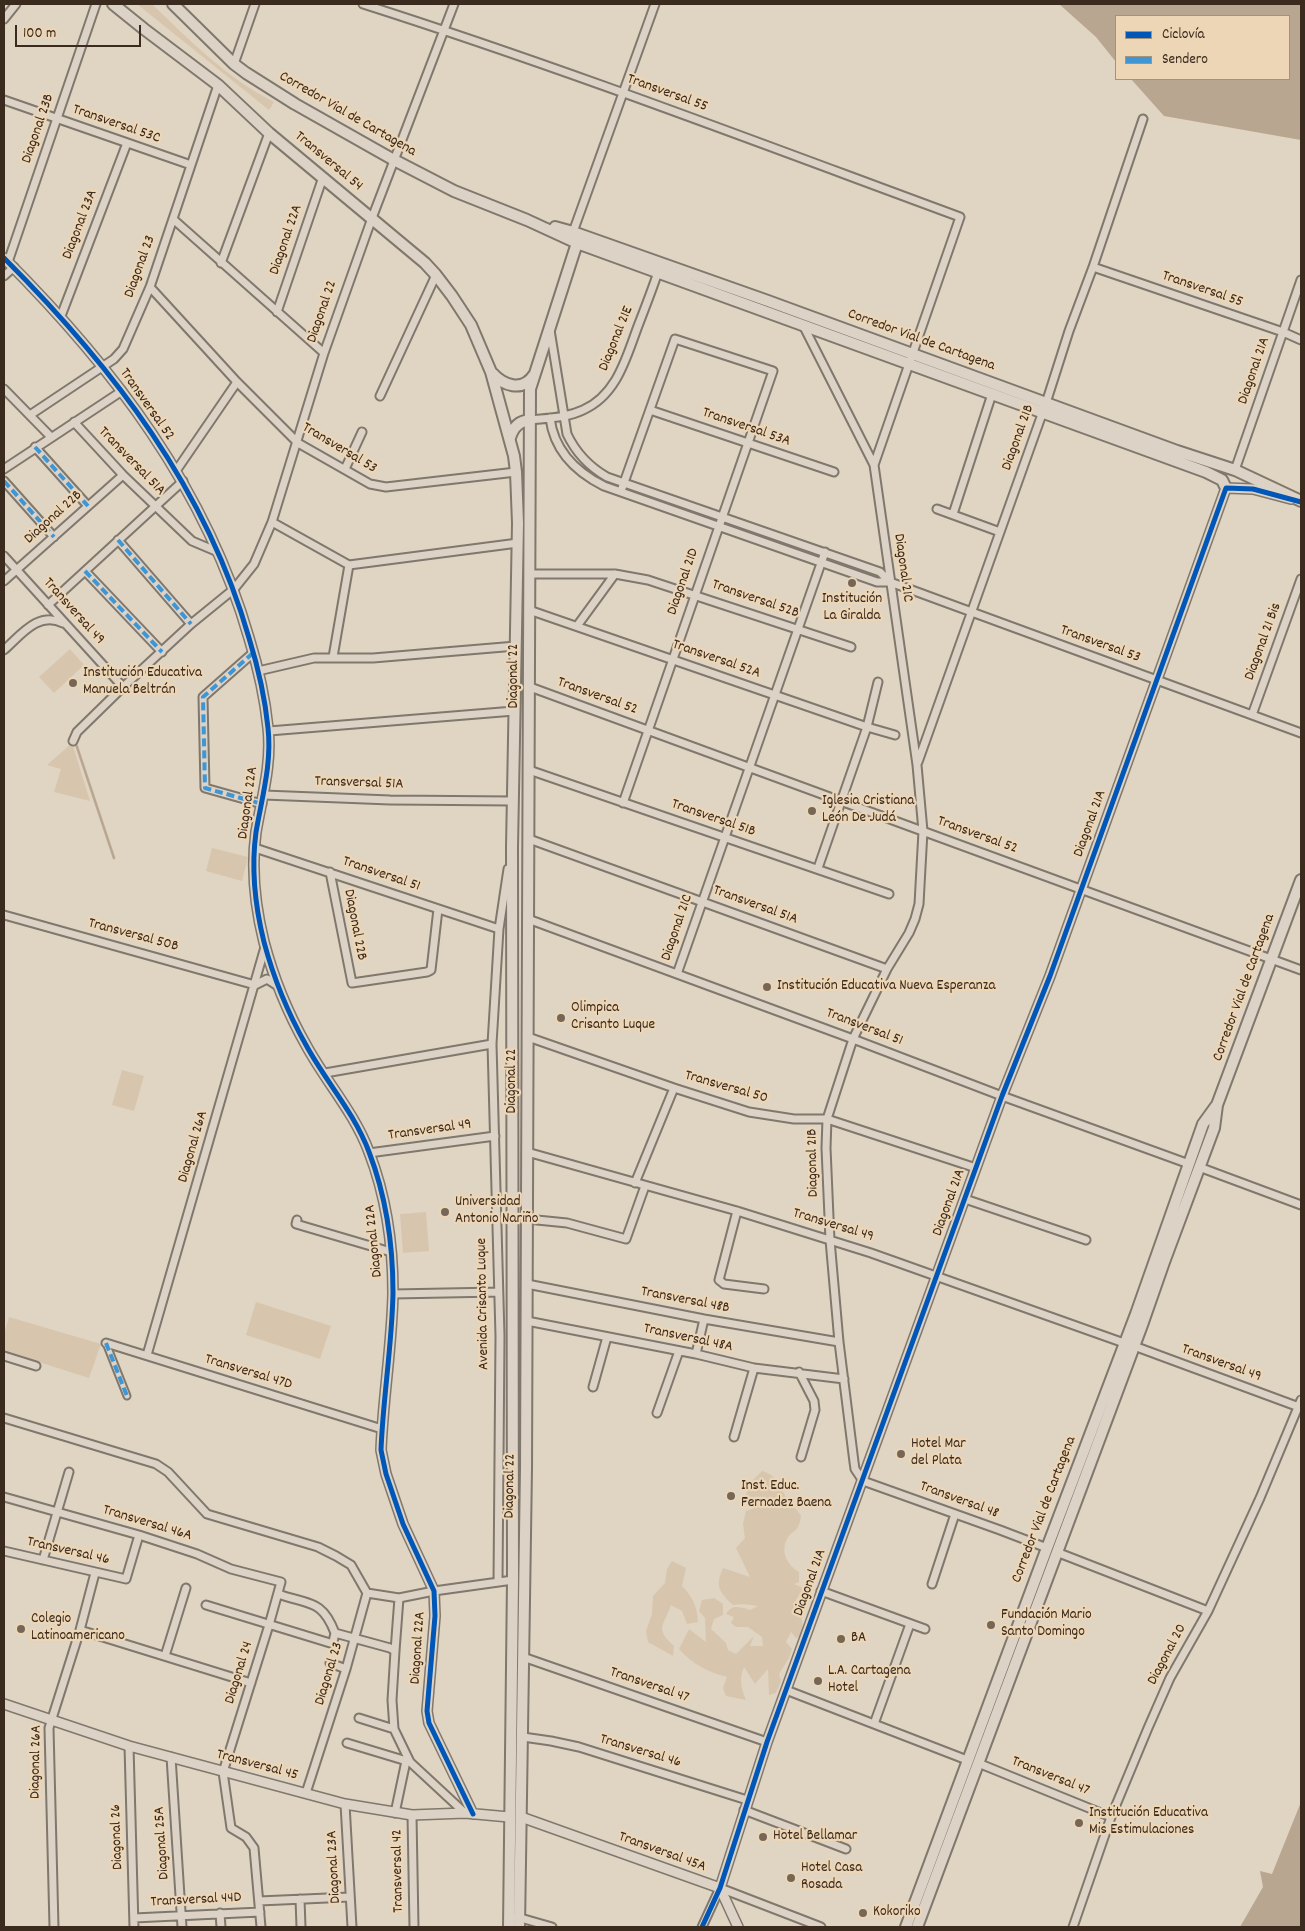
<!DOCTYPE html>
<html>
<head>
<meta charset="utf-8">
<style>
  body { margin:0 }
  #map { position:relative; width:1305px; height:1931px; overflow:hidden; background:#e0d4c2; font-family:Dekko,sans-serif }
  canvas { display:block }
  .frame { position:absolute; inset:0; border:5px solid #3b2a1e; pointer-events:none }
  .legend { position:absolute; left:1115px; top:15px; width:175px; height:65px; box-sizing:border-box; background:#edd6b5; border:1px solid #a69179; margin:0; padding:6px 9px; list-style:none; font-size:15px; color:#3b2a1e }
  .legend li { display:flex; align-items:center; gap:10px; height:25px }
  .legend b { width:25px; border:1px solid #a69179 }
  .scale { position:absolute; left:15px; top:25px; width:126px; height:22px; box-sizing:border-box; border:2px solid #3b2a1e; border-top:0; padding-left:6px; font-size:15px; line-height:18px; white-space:nowrap; color:#3b2a1e; -webkit-text-stroke:4px #edd6b5; paint-order:stroke }
</style>
</head>
<body>
<div id="map">
<canvas width="1305" height="1931"></canvas>
<div class="frame"></div>
<ul class="legend">
<li><b style="height:6px;background:#0057b8"></b>Ciclovía</li>
<li><b style="height:6px;background:#3e96d5"></b>Sendero</li>
</ul>
<div class="scale">100 m</div>
</div>
<script>
const context = document.querySelector('canvas').getContext('2d');
context.lineJoin = 'round';
function fill(path, color) { context.fillStyle = color; context.fill(path, 'evenodd'); }
function trace(path, color, width, dash) { context.strokeStyle = color; context.lineWidth = width; context.lineCap = dash ? 'butt' : 'round'; context.setLineDash(dash || []); context.stroke(path); }
function drawText(font, color, halo, rows, align = 'center') {
  context.font = font + ' Dekko,sans-serif'; context.lineWidth = 4.5; context.setLineDash([]); context.textBaseline = 'middle'; context.strokeStyle = halo; context.fillStyle = color; for (const [text, x, y, turn = 0] of rows) {
    context.save(); context.translate(x, y); context.rotate((+turn || 0) * Math.PI / 180); context.textAlign = isNaN(turn) ? turn : align; if (halo) context.strokeText(text, 0, 0); context.fillText(text, 0, 0); context.restore();
  }
}
fill(new Path2D(`
  M137,4h15c37,36 75,74 122,98l-5,8z
  M70,649l14,16 -30,28 -15,-16z
  M72,743l18,58 -36,-9 7,-23 -14,-4z
  M212,848l36,9 -6,24 -36,-10z
  M122,1070l22,6 -10,35 -22,-6z
  M426,1212l3,39 -26,2 -3,-39z
  M256,1302l75,24 -11,33 -74,-24z
  M9,1317l92,27 -12,34 -85,-27v-17z
  M762,1471c17,6 15,11 24,26 4,7 11,12 15,19 -3,19 -8,12 -14,23 -7,13 1,27 12,33v10l-5,2 9,4 -8,14c5,9 10,24 7,34l-6,2 -5,-6 -5,10 6,7 -3,9 -10,16 2,7 -5,12 -7,2 -1,-26 -13,15 -11,-17c-5,12 -3,21 2,33l-20,-4 -3,-8 4,-11c-19,-5 -35,-13 -48,-28l10,-20 17,13 -1,-24 -6,-7 3,-11 12,-2 9,6v11l-9,4 -3,10 15,14 2,7 8,4 18,-18 -4,10h13l-1,-9 -14,-10h-12l-5,-4 3,-6 -8,-3c6,-10 14,-7 24,-4l8,-4 -15,-2 -10,1c-14,-13 -18,-19 -10,-37l27,9 -14,-29 9,-10 -2,-14 3,-13 9,-3 -12,-6 8,-20z
  M672,1561l14,7 -4,18c11,11 15,21 16,36l-11,2 -5,-13 -11,-6c-7,21 -17,23 3,41l-1,10 -25,-14 -2,-11 6,-17 1,-18 12,-13 2,-14z`), '#d7c6ad');
fill(new Path2D(`
  M1059,4h242v136l-137,-24 -33,-37h158v-63h-173v46l-20,-25z
  M1301,1802v125h-61l23,-40 -3,-16 12,3z`), '#b8a690');
trace(new Path2D(`
  M75,741l39,117`), '#b8a690', 2.5);
const pedestrian = new Path2D(`
  M106,1343l21,53`);
const minor = new Path2D(`
  M363,4c201,64 399,140 597,213l-86,248
  M4,19l12,-15
  M234,64l21,-60
  M4,100l187,65
  M173,219l151,134
  M573,232l82,-228
  M8,262l88,-258
  M221,263l48,-130
  M1093,267l190,65 18,8
  M4,276l10,-9
  M150,287l87,95 61,61 72,41 16,3 130,-15
  M277,312l46,-135
  M61,316l66,-173
  M803,325l71,140 43,300 6,66 -4,73 -4,15 -6,14 -22,36 -34,70 -26,80 -1,29 4,92 9,102 15,120 1,7 8,12 137,49 47,18
  M550,330l17,104c9,19 21,32 40,43l273,95 10,10
  M4,389l47,48
  M380,396l56,-121
  M650,410l184,62
  M30,415l84,-56 9,-10 27,-62 68,-202
  M550,418c4,32 26,54 54,68l273,96h13l411,151
  M530,420c18,-2 36,-2 53,-10 34,-15 43,-52 55,-84 7,-18 14,-36 20,-54
  M74,422l49,53 69,66 26,11
  M35,447l53,59
  M4,469l118,-78
  M345,469l17,-37
  M1235,470l66,-190
  M176,471l61,-89
  M4,481l50,56
  M621,491l54,-152 98,32 -150,432
  M937,509l63,23
  M953,514l39,-120
  M272,522l77,43 169,-22
  M118,540l73,84
  M4,556l119,131
  M85,571l77,81
  M530,574h85l33,6 203,67
  M4,581l119,-106
  M48,605l135,-124
  M529,610l338,117 28,8
  M577,626l38,-52
  M4,650c17,-15 34,-39 59,-27
  M253,653l-50,44 2,91 57,16
  M333,657l16,-92
  M258,671l56,-13h59l143,-12
  M530,687l771,283
  M1252,715l49,-136
  M269,731l245,-20
  M73,741l4,-9 46,-45 68,-63 43,-35 20,-25 18,-42 52,-169 48,-135 82,-214
  M918,762l128,-359 23,-72 24,-64 50,-148
  M529,770l360,124
  M264,795l126,5 123,1
  M529,839l358,130
  M255,848l244,81
  M818,868l49,-141 11,-45
  M330,872l22,111 75,-11 4,-2 7,-61
  M4,915l251,70
  M528,919l325,120 149,57 187,68
  M677,974l148,-422
  M255,985l12,-6 11,7
  M528,1037l146,51 75,24 45,7h33l149,49
  M325,1073l167,-29
  M527,1152l210,59 134,42 253,90
  M369,1153l126,-17
  M1199,1167l102,38
  M635,1183l39,-95
  M965,1199l121,41
  M737,1211l-18,69 5,4 40,5
  M527,1219l40,4 59,16 19,-53
  M297,1220l-1,4 95,28
  M527,1284l177,35 135,23
  M393,1294l105,-2
  M527,1321l169,33 58,14 90,11
  M106,1343l276,86
  M1134,1346l165,61
  M696,1354l8,-35
  M147,1355l118,-408
  M4,1356l32,10
  M799,1372l15,29 1,9 -14,47
  M593,1387l14,-50
  M657,1413l22,-62
  M4,1418l152,46 12,8 39,42 111,33 18,9 15,9 16,28 -21,76 -40,124
  M734,1437l20,-69
  M4,1497l135,38 58,19 34,15 50,13 -12,43 -46,147 8,56 15,9 8,11 7,79
  M4,1551l122,28 13,-44
  M1059,1553l149,58
  M43,1560l26,-88
  M498,1582l2,-246 -8,-292 7,-115 9,-60
  M932,1584l23,-70
  M821,1591l104,38
  M367,1593l32,5 35,-7 79,-11
  M278,1594c31,11 44,5 57,39
  M206,1605l124,38 3,-1 2,-9 55,15 5,3 -3,49 2,29 16,33 55,51
  M80,1630l171,53
  M395,1651l4,-53
  M165,1656l21,-68
  M523,1657l244,85
  M330,1663l16,6
  M786,1690l181,70
  M359,1718l35,11
  M874,1724l36,-100
  M523,1737l28,4 28,6 168,53
  M347,1743l63,19
  M129,1746l5,181
  M171,1757l11,170
  M978,1763l133,54
  M345,1804l7,123
  M744,1810l102,39
  M395,1813l11,-52
  M412,1815l2,112
  M300,1899l1,28
  M259,1901l91,-4
  M220,1913l1,14
  M517,1917l35,10
  M134,1918l126,-6
  M54,1927l-5,-199 31,-98 15,-57
  M702,1927l18,-39 101,39
  M1073,1927l38,-110 37,-89 22,-50 38,-67 52,-113 41,-98`);
const tertiary = new Path2D(`
  M4,258c109,109 202,230 245,380 9,29 16,60 19,90 4,35 -6,69 -12,104 -5,37 -1,74 8,110 9,34 25,73 42,103 20,37 48,67 63,107 17,44 24,94 24,141 -1,52 -10,105 -12,157l5,24 17,50 31,67 1,25 -8,95 2,12 44,91
  M4,1704l125,42 216,58 67,11 53,-2 44,4
  M521,1817l199,71
  M720,1888l47,-146 235,-646 48,-120 176,-488 27,1 38,10
  M720,1888l18,39`);
const primary = new Path2D(`
  M113,4l31,25 74,56 51,48 156,130 11,12 16,21 19,29 20,47 23,84 2,16 2,51 -6,324 1,733 -4,347
  M173,4l61,60 12,9 49,31 99,56 60,31 73,29 50,23 629,229 16,8 4,8
  M555,227l18,5 195,69 409,150 58,19 66,31
  M492,373c11,12 30,20 42,2
  M510,438c3,-11 9,-17 20,-18
  M519,1927l7,-458 4,-1080 47,-146
  M906,1927l141,-379 89,-234 67,-190 13,-18
  M917,1927l225,-602 22,-63 50,-134 3,-23 84,-225`);
trace(pedestrian, '#80786d', 9);
trace(minor, '#80786d', 11);
trace(tertiary, '#80786d', 12);
trace(primary, '#80786d', 14);
trace(pedestrian, '#dcd3c6', 5);
trace(minor, '#dcd3c6', 7);
trace(tertiary, '#dcd3c6', 9);
trace(primary, '#dcd3c6', 10);
trace(new Path2D(`
  M35,447l53,59
  M4,481l50,56
  M118,540l73,84
  M85,571l77,81
  M253,653l-50,44 2,91 57,16
  M106,1343l21,53`), '#3e96d5', 4, [8, 4]);
trace(new Path2D(`
  M4,258c109,109 202,230 245,380 9,29 16,60 19,90 4,35 -6,69 -12,104 -5,37 -1,74 8,110 9,34 25,73 42,103 20,37 48,67 63,107 17,44 24,94 24,141 -1,52 -10,105 -12,157l5,24 17,50 31,67 1,25 -8,95 2,12 44,91
  M702,1927l18,-39 47,-146 235,-646 48,-120 176,-488 27,1 48,13`), '#0057b8', 5);
for (const [x, y, r, color] of [
  [852,583,5,"#756657"],
  [73,683,5,"#756657"],
  [812,811,5,"#756657"],
  [767,987,5,"#756657"],
  [561,1018,5,"#756657"],
  [445,1212,5,"#756657"],
  [901,1454,5,"#756657"],
  [731,1496,5,"#756657"],
  [991,1625,5,"#756657"],
  [21,1629,5,"#756657"],
  [841,1639,5,"#756657"],
  [818,1681,5,"#756657"],
  [1079,1823,5,"#756657"],
  [763,1837,5,"#756657"],
  [791,1878,5,"#756657"],
  [863,1913,5,"#756657"]
]) { const dot = new Path2D(); dot.arc(x, y, r, 0, 2 * Math.PI); context.fillStyle = color; context.fill(dot); trace(dot, '#edd6b5', 2); }
drawText('15px', '#3b2a1e', '#edd6b5', [
  ["Transversal 55",667,94,20],
  ["Corredor Vial de Cartagena",347,115,30],
  ["Transversal 53C",116,125,19],
  ["Diagonal 23B",39,129,-71],
  ["Transversal 54",328,162,40],
  ["Diagonal 23A",81,225,-69],
  ["Diagonal 22A",287,240,-71],
  ["Diagonal 23",141,267,-70],
  ["Transversal 55",1202,290,19],
  ["Diagonal 22",323,312,-71],
  ["Diagonal 21E",617,339,-68],
  ["Corredor Vial de Cartagena",921,341,20],
  ["Diagonal 21A",1255,371,-71],
  ["Transversal 52",146,405,55],
  ["Transversal 53A",746,428,19],
  ["Diagonal 21B",1019,438,-70],
  ["Transversal 53",339,449,31],
  ["Transversal 51A",131,462,46],
  ["Diagonal 22B",54,518,-42],
  ["Diagonal 21C",902,568,82],
  ["Diagonal 21D",684,582,-71],
  ["Transversal 52B",755,600,19],
  ["Transversal 49",73,612,48],
  ["Diagonal 21 Bis",1264,642,-70],
  ["Transversal 53",1100,645,20],
  ["Transversal 52A",716,660,19],
  ["Diagonal 22",515,676,-90],
  ["Transversal 52",597,697,20],
  ["Transversal 51A",359,784,2],
  ["Diagonal 22A",249,803,-82],
  ["Transversal 51B",713,819,19],
  ["Diagonal 21A",1091,824,-70],
  ["Transversal 52",977,836,20],
  ["Transversal 51",381,875,19],
  ["Transversal 51A",755,906,20],
  ["Diagonal 22B",354,925,79],
  ["Diagonal 21C",678,928,-71],
  ["Transversal 50B",133,936,15],
  ["Corredor Vial de Cartagena",1245,988,-70],
  ["Transversal 51",864,1028,21],
  ["Diagonal 22",513,1081,-90],
  ["Transversal 50",726,1088,16],
  ["Transversal 49",430,1131,-8],
  ["Diagonal 26A",194,1147,-74],
  ["Diagonal 21B",814,1163,-91],
  ["Diagonal 21A",950,1203,-70],
  ["Transversal 49",833,1226,17],
  ["Diagonal 22A",375,1241,-96],
  ["Transversal 48B",685,1301,11],
  ["Avenida Crisanto Luque",484,1304,-91],
  ["Transversal 48A",688,1339,12],
  ["Transversal 49",1221,1364,20],
  ["Transversal 47D",248,1373,17],
  ["Diagonal 22",511,1486,-89],
  ["Transversal 48",959,1501,20],
  ["Corredor Vial de Cartagena",1045,1510,-69],
  ["Transversal 46A",147,1524,17],
  ["Transversal 46",68,1552,13],
  ["Diagonal 21A",811,1583,-70],
  ["Diagonal 22A",419,1648,-86],
  ["Diagonal 20",1168,1655,-62],
  ["Diagonal 24",240,1673,-73],
  ["Diagonal 23",330,1674,-73],
  ["Transversal 47",649,1686,19],
  ["Transversal 46",640,1752,17],
  ["Diagonal 26A",37,1762,-89],
  ["Transversal 45",257,1766,15],
  ["Transversal 47",1050,1777,22],
  ["Diagonal 26",118,1837,-92],
  ["Diagonal 25A",163,1843,-94],
  ["Transversal 45A",662,1853,20],
  ["Diagonal 23A",335,1867,-93],
  ["Transversal 42",399,1871,-91],
  ["Transversal 44D",196,1901,-3]
]);
drawText('15px', '#3b2a1e', '#edd6b5', [
  ["Institución",852,600,"center"],
  ["La Giralda",852,617,"center"],
  ["Institución Educativa",83,674],
  ["Manuela Beltrán",83,691],
  ["Iglesia Cristiana",822,802],
  ["León De Judá",822,819],
  ["Institución Educativa Nueva Esperanza",777,987],
  ["Olimpica",571,1009],
  ["Crisanto Luque",571,1026],
  ["Universidad",455,1203],
  ["Antonio Nariño",455,1220],
  ["Hotel Mar",911,1445],
  ["del Plata",911,1462],
  ["Inst. Educ.",741,1487],
  ["Fernadez Baena",741,1504],
  ["Fundación Mario",1001,1616],
  ["Santo Domingo",1001,1633],
  ["Colegio",31,1620],
  ["Latinoamericano",31,1637],
  ["BA",851,1639],
  ["L.A. Cartagena",828,1672],
  ["Hotel",828,1689],
  ["Institución Educativa",1089,1814],
  ["Mis Estimulaciones",1089,1831],
  ["Hotel Bellamar",773,1837],
  ["Hotel Casa",801,1869],
  ["Rosada",801,1886],
  ["Kokoriko",873,1913]
], 'left');
</script>
</body>
</html>
